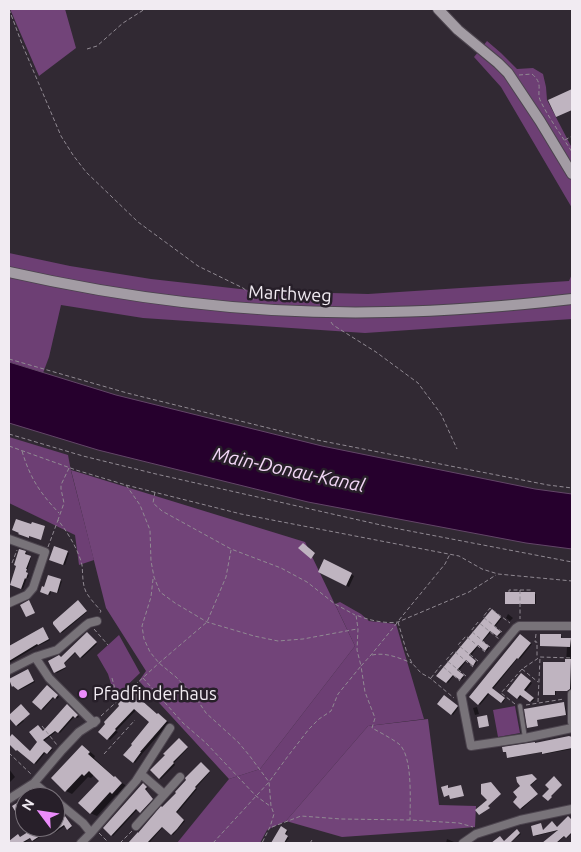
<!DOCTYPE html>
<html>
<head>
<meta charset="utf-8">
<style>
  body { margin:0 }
  #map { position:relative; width:581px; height:852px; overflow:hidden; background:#312933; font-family:Ubuntu,sans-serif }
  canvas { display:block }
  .frame { position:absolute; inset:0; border:10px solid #f1ebf2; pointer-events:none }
  .north { position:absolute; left:15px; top:787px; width:50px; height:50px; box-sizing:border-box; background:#271f29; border:1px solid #787179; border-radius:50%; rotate:301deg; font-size:14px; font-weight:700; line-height:20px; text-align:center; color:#f1ebf2 }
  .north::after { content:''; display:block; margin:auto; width:18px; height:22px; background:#ec8cfb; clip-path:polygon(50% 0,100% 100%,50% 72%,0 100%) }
</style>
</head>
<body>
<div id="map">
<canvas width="581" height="852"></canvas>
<div class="frame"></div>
<div class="north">N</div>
</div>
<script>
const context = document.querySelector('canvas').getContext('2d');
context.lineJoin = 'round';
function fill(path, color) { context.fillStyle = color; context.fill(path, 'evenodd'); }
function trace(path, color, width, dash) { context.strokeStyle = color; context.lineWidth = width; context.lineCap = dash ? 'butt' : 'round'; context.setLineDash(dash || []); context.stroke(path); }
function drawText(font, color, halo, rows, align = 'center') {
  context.font = font + ' Ubuntu,sans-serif'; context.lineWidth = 5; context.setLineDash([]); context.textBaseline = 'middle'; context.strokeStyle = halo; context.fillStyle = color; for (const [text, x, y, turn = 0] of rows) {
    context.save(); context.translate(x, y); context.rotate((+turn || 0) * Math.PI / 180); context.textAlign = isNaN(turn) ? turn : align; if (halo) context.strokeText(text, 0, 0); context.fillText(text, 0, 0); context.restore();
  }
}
fill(new Path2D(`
  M487,41l14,12 16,16 16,-1 10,6 3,13 1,13 25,48v60l-71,-121 -27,-30z
  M9,253l61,13 81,13 107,12 110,3 201,-13 3,-7v45l-207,14 -222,-15 -82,-13 -12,52 -6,16 -34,-11z
  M9,437l59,18 3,16 23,89 -15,5 -4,-30 -66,-32z
  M340,602l21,12 8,7 27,3 28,95 -56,7 -82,95 -19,9 -7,13h-83l52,-64 31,-10 95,-123 -20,-42z
  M119,635l21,38 -25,24 -7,-23 -11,-19z
  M515,706l5,27 -22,4 -5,-27z`), '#6d3f74');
fill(new Path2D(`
  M10,9h55l11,39 -37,28z
  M71,470l234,72 50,104 -95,123 -31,10 -90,-98 7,-10 -40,-63z
  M428,719l11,86 37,1 -1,21 -47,4 -86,6 -56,-16 82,-95z`), '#724479');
const water = new Path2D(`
  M9,362l107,33 206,51 213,43 37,5v55l-46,-6 -218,-41 -210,-52 -89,-27z`);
fill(water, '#26002d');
trace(water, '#634668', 1);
fill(new Path2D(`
  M20,550l7,3 -1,3 5,2 -4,13v3l2,1 -1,3h-1l-4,11 -11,-3z
  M67,552l2,1 -4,12 -13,-5z
  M325,561l29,15 -5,11 -30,-15z
  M48,577l14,4 -4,12 -7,-2 -1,4 -7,-2z
  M535,594h1v10l-30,-1z
  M80,603l7,9 -25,21 -1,-1 -7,-8z
  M492,611l10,7 -8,10 7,5 -2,3 -7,-5 -10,11 7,6 -2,3 -8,-6 -9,12 7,5 -2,3 -8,-5 -9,12 6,5 -2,3 -7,-6 -7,9 -10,-8z
  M508,614l5,4 -3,3 -4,-3z
  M43,629l7,11 -10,5h-1l-30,18v-16z
  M89,635l8,9 -15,14 -6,-6 -12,12 2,4 -9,5 -2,-1 7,-14z
  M521,636l11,8 -12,15 -2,-1 -25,31 12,10 -2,4 -13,-10 -10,12 -10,-8z
  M560,636h2l-1,3 11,1 -1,39h1v10l-3,2h-13v4h-11l21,-32 1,-16 -24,-1z
  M28,670l7,12 -15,8 -7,-4z
  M522,675l10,8 -7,9 10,7 -3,3 -10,-7 -3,4 -10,-8z
  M49,687l10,10 -2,2 -3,-2 -11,13 -9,-8z
  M134,691l9,8 -2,2 16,14h3l9,8 -27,31 -7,9 -2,-1 18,-41 -14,-12 -21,22 2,1 -8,8 -10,-9z
  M444,696l15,11 -6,8 -15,-11z
  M564,703l1,1 2,11 -30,5 1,6 -10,1 -2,-17z
  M69,706l10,11 -2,1 -2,-2 -15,17 -3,-2 -14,11 10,7 -5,5 -2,-2 -10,12 -8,-7 11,-15 -1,-16 6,6z
  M477,707l2,7 -4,1 -2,-7z
  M15,711l9,10 -6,5 -9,-9z
  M572,738v11l-27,5 -2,-2 -34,6 -1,-1 -1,-5 -3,-1 -1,-3z
  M181,741l7,7 -14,15 1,2 -14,14 -2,-1z
  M82,746l6,4 7,6 -1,2 21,20 13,9 -9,10 -3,-2 -19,21 -7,-3 11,-32 -7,-6 -3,3 -3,-1 -16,17 -6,-3z
  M202,765l8,7 -14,16 1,1 -20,24 8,8 -12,14 -10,-8 -13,15h-2l-1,1h-18l34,-34z
  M9,769l6,8 -6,6z
  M533,776l4,4 -7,6 8,8 -16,15 -7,-7 4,-5z
  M143,785l5,3 -3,3 9,9 -12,12 -4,-3 -25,27 -2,-1z
  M60,817l2,3 5,-1 5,8 -3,3 -4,-4 -10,7 -3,-4 -18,12 -3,-3 -7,5h-15v-1l9,-6 3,2 18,-11h16v-7z
  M570,818l2,3v12l-5,5 -2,-2 -8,7h-13l16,-13 -24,6 -2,-1 7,-10 2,6 14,-3z
  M282,828l6,3 -3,5 4,2 -4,5h-13z
  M518,831l3,3 -11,9h-19l9,-6 4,5z
  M447,839l7,3v1h-8z`), '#0007');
fill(new Path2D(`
  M572,89v21l-16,7 -8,-17z
  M16,519l15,5 1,-2 13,4 -4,14 -12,-4v2l-11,-4 1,-1 -7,-3z
  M303,543l12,10 -4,6 -13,-11z
  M54,546l14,5 -5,14 -14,-5z
  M19,549l7,2 -1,3 6,2 -5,13h1l-1,3 2,1 -2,6 -1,-1 -4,11 -11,-4 6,-19 -2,-1z
  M324,559l28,14 -6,13 -28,-14z
  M48,575l13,4 -4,14 -7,-2 -2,4 -8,-3 2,-6 2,1z
  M505,592h30v12h-30z
  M29,600l6,13 -9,4 -6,-12z
  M78,600l9,11 -27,22 -7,-9v-2z
  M492,609l9,8 -7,9 7,6 -4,4 -7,-5 -8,10 7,5 -4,5 -7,-6 -9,10 7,6 -3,5 -7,-6 -9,10 7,5 -4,5 -7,-5 -7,8 -10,-7z
  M43,627l6,12 -11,6 -1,-1 -28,17v-15z
  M87,632l10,10 -17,16 -5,-6 -11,11 2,4 -12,6 -6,-12 11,-6 2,2z
  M520,634l11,9 -13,16 -1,-1 -25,30 13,10 -4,5 -13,-10 -10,12 -9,-8z
  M540,634h21v4h10l-1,9 -30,-1z
  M565,659h6l-1,30 -3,2h-12v4h-12v-33h22z
  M28,669l6,12 -16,9 -5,-4 -1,1 -3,-8z
  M521,673l10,8 -7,9 10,8 -4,4 -10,-7 -3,4 -10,-8z
  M47,685l11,10 -3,4 -2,-2 -12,13 -9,-8z
  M132,689l10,8 -2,2 17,15 1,-1 9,8 -27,31h1l-8,11 -10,-8 9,-10 -1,-1 18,-22 -15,-13 -19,20 1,1 -9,10 -9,-8 7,-8 -1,-2 15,-16 -1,-2z
  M444,695l13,10 1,1 -7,9 -14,-11z
  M564,702l2,13 -29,5 1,6 -11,2 -3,-19z
  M21,704l9,10 -14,12 -7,-8v-3z
  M67,704l11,11 -3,3 -2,-2 -15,17 -3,-2 -12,9 9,8 -5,6 -3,-2 -10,12 -17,-14 -1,1 -7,-7v-6l3,-4 18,17 7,-9 -8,-10 9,-7 5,6z
  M487,715l2,11 -10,2 -2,-11z
  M569,736l3,1v11l-30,6v-2l-35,6 -1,-6h-3l-1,-5 33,-5v1z
  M179,738l9,9 -15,15 1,1 -15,16 -9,-9 15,-15 -2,-1z
  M82,745l8,7 -2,2 26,23 1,-1 7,7 -10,11 -2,-2 -20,22 -12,-11 21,-22 -10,-10 -5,5 -2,-2 -17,18 -14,-14z
  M201,762l9,9 -15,16 1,1 -20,24 8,8 -7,9 -6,6 -9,-8 -15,16h-19l10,-11v1l23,-27 1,1 14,-14 -1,-1 11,-12 -1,-2z
  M532,774l5,5 -7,6 8,9 -18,15 -7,-7 4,-5 -4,-5 7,-6 -3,-4 -1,-5z
  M554,776l8,9 -11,11 1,1 -4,4 -6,-5 7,-7 -4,-4z
  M491,782l10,12 -13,12 2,2 -11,7 -4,-5 12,-10 -6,-6v-10z
  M143,783l4,4 -2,2 8,10 -13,14 -4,-4 -25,27 -8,-8z
  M448,785v3l13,-3 3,11 -14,3 -1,-4 -5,2 -3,-10z
  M25,798v14l-7,4 -6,-10z
  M60,816l2,3 3,-3 7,10 -5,4 -3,-5 -9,6v-12z
  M568,816l4,4v12l-6,6 -2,-2 -8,7h-14l16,-13 -25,6 -2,-10 10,-3 2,7 9,-9 5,6z
  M281,826l6,4 -2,4 3,2 -4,7h-13z
  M36,827h18l-22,14 -2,-3 -7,4 1,1h-15v-2l9,-7 2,3z
  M517,829l3,4 -10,10h-19l9,-7 4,5z`), '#bfb4c0');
const lane = new Path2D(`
  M520,706l5,32`);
const street = new Path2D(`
  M9,539l36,13 -12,36 -6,7 -18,8
  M572,626h-53l-3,2 -55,66 10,52 54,-8 47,-10
  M35,657l14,21 45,45
  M9,670l26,-13 22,-7 28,-24 4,-3 8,-2
  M572,694v28
  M141,774l23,20
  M34,783l17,14
  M9,799l25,-16 28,-33 17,-18 17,-11
  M55,800l28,23 8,10 -10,10
  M136,826l44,-49
  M91,833l45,-52 34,-53
  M463,843l13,-9 44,-14 52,-11`);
const secondary = new Path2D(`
  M438,9l20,21 40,33 10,10 32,48 32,53
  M9,272c124,28 251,43 379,40 61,-1 123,-6 184,-13`);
trace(lane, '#4c444e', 6);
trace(street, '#4c444e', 10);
trace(secondary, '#4c444e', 12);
trace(new Path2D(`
  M9,9l13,35 39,92 12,19 13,17 52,50 60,44 45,22 9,7 1,5
  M87,49l10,-3 26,-23 22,-14
  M519,75l13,-1c13,11 3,17 9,28 9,18 21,34 31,50
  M565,140l7,-4
  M331,322l2,3 43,27 42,31 23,31 16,35
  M9,359l118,34 190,47 231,45 24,3
  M9,434l74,22 73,18 238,54 178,34
  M9,446l67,24 50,15 115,29 218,42 23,13 16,5 74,7
  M22,451c8,27 18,42 37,62
  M69,468l-8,17v4l3,14 -6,17c10,13 20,29 24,45 1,9 0,18 4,27 4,7 10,13 15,19l-1,2
  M126,485l14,20 10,25 1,31 3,16 6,15 15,11 32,19 47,14 24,5 25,-2 54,-10
  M155,492l-2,11 9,8 69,38 50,19 26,14 28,22 20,11
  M48,547l10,-27
  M12,563l5,-13
  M153,579l-2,18 -9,29 2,13 6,13 9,11 17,14 20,21 10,15 32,29 11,13 20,27 2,24 3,8 -4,13 -8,16
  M520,590v29
  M509,592v-2h22v2
  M399,620l46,-56 5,-10
  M398,622l9,31 5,10 9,10 9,5 24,20
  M397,623l-26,32 -10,11 4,26 10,26 -3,10c9,5 19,10 27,16 14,12 11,58 11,76
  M94,629l14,16
  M502,632l-19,-15 7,-9 20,15
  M536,634l-1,8h2v16
  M490,647l-19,-16 7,-9 21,17
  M372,655c14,-3 27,3 40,8
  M478,661l-20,-16 8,-9 19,16
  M522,669l16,13
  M466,676l-20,-16 8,-9 19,16
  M112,678l6,22
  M143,678l40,45 23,20 50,53 14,10
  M431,678l10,-13 19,16
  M538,702l2,-44
  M515,704l-14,-11 21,-24 18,-12 32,1
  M526,705l38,-6
  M101,716l58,-53 48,-41 19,-45 5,-27
  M42,726l15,19
  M9,753l23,22
  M104,754l31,-34
  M272,827l29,-11 40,3 69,1 49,3 14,4
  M99,833l10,10
  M120,843l12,-12
  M213,843l56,-61 19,-26 21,-27 10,-10 12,-8 7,-17 23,-28 -4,-16 1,-21 -2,-14c12,5 29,9 42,7l71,-30 27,-17
  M310,843l2,-3`), '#918a93', 1, [4, 2.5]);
trace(lane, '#787379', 4);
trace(street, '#787379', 8);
trace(secondary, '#a39ca4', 10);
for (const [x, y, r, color] of [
  [83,694,5,"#ec8cfb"]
]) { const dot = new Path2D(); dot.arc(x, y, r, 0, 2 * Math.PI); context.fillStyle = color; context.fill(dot); trace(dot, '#271f29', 2); }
drawText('18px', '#f1ebf2', '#271f29', [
  ["Marthweg",290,294,3]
]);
drawText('18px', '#f1ebf2', '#271f29', [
  ["Pfadfinderhaus",93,694]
], 'left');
drawText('italic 19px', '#f2d6f6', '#271f29', [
  ["Main-Donau-Kanal",289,470,12]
]);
</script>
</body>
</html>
